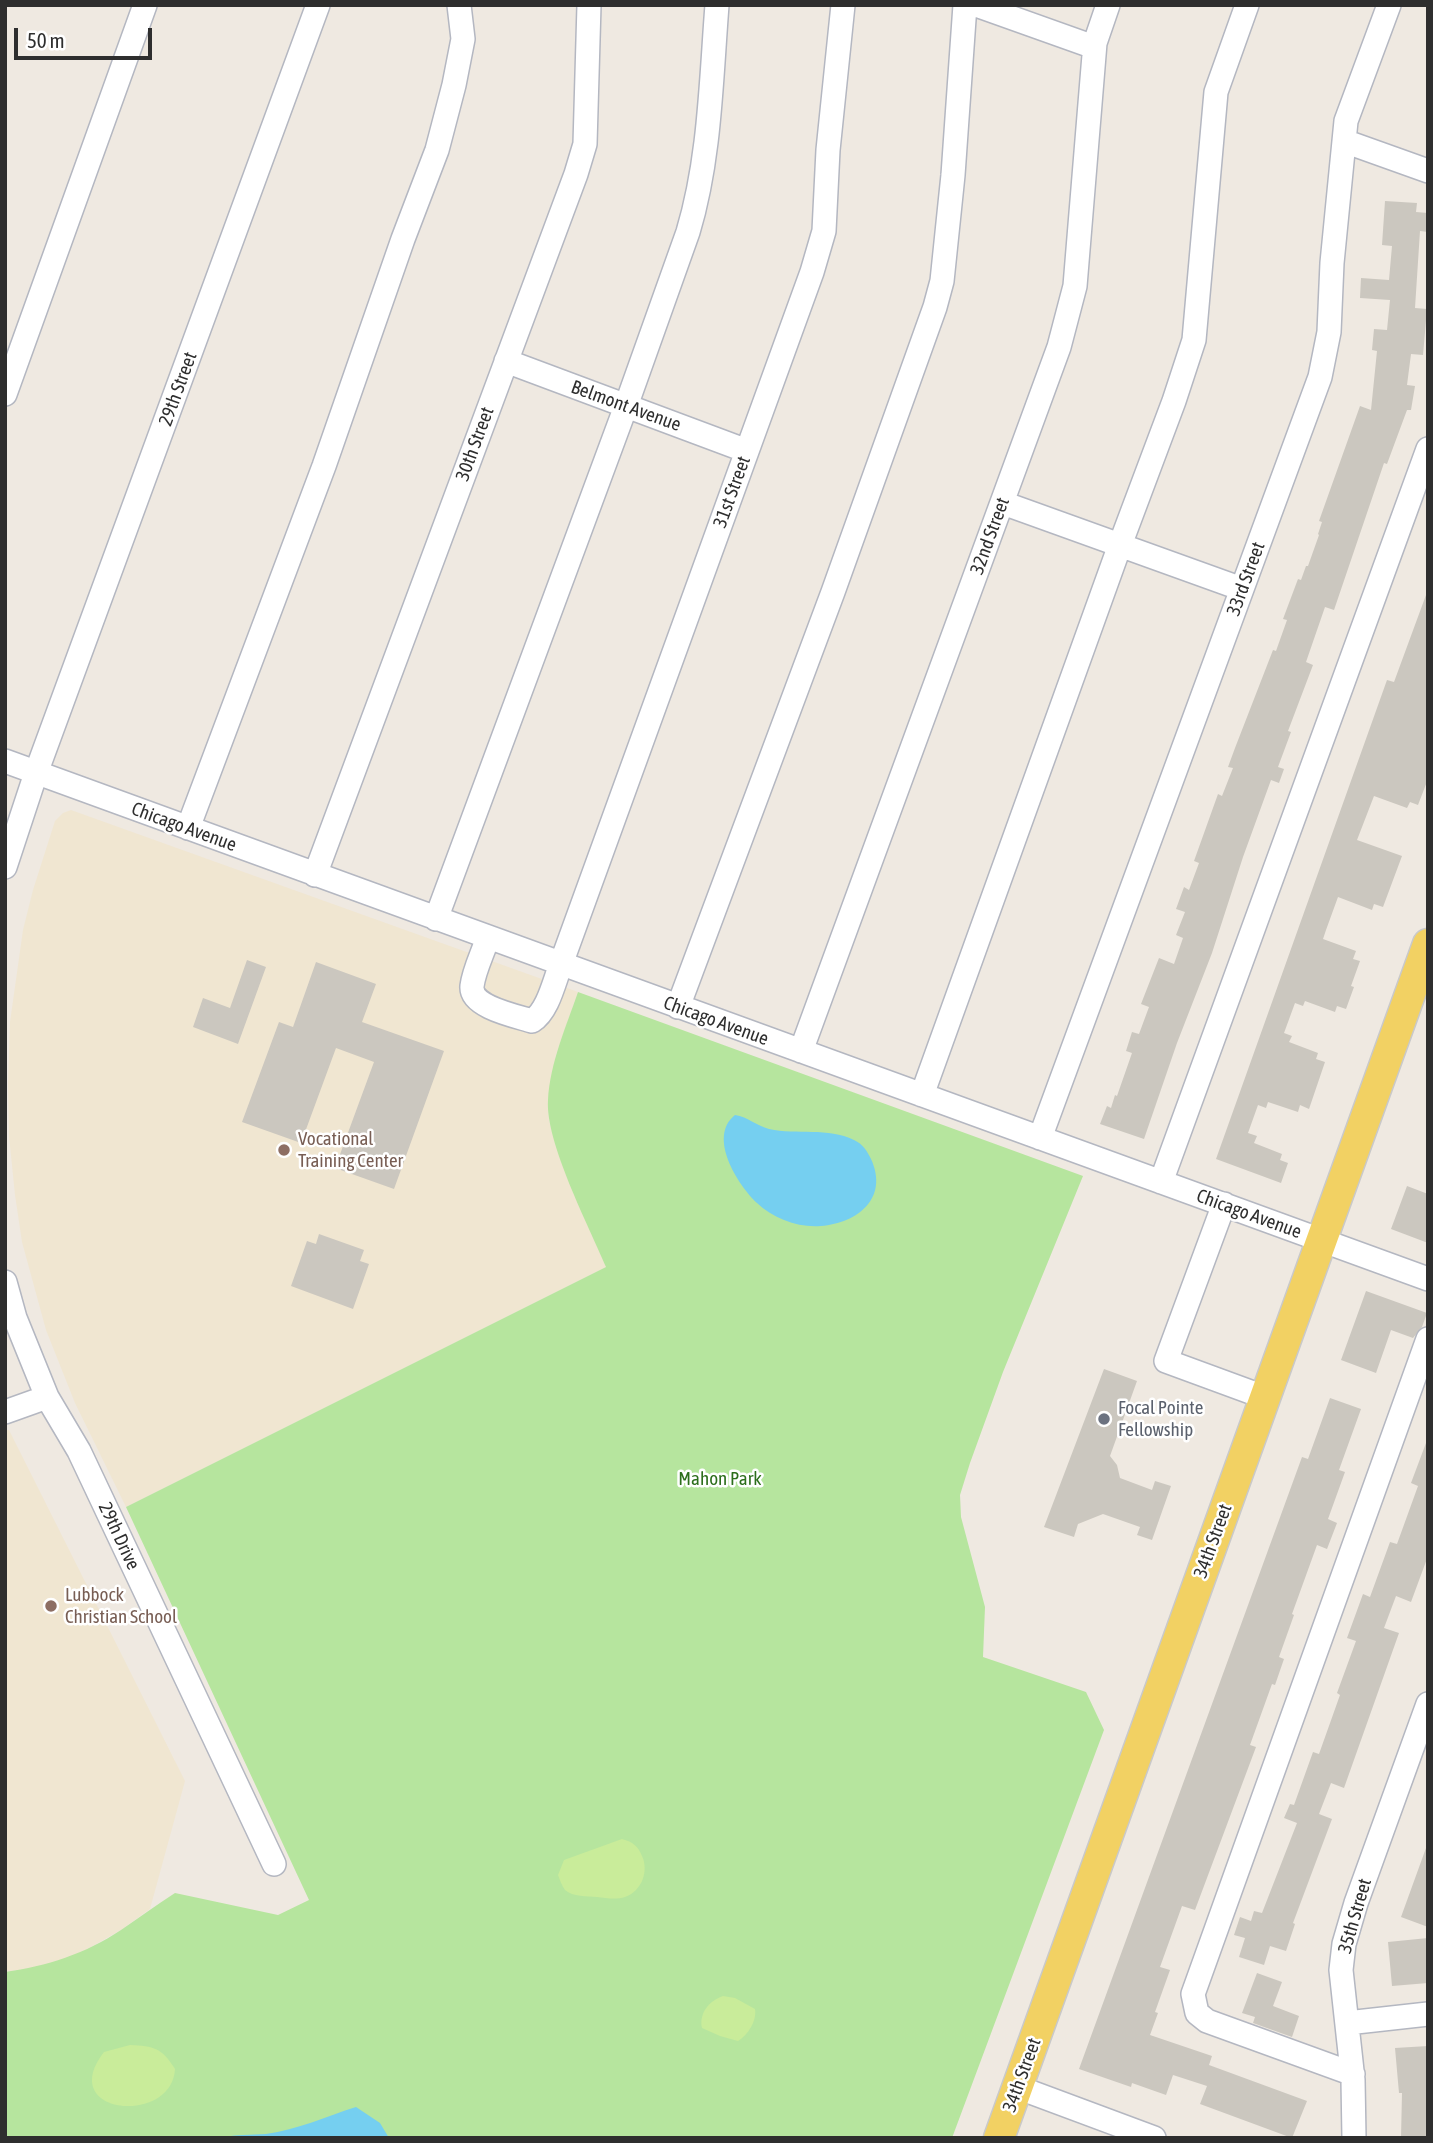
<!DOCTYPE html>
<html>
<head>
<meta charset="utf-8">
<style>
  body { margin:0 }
  #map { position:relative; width:1433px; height:2143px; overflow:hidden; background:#efe9e1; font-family:"Asap Condensed",sans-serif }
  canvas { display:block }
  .frame { position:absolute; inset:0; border:7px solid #2e2e2e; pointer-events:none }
  .scale { position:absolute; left:14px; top:28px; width:138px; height:32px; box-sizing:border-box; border:4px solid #2e2e2e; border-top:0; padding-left:9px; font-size:21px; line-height:24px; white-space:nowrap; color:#2e2e2e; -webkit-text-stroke:5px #fff; paint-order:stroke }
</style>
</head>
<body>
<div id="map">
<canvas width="1433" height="2143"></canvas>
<div class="frame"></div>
<div class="scale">50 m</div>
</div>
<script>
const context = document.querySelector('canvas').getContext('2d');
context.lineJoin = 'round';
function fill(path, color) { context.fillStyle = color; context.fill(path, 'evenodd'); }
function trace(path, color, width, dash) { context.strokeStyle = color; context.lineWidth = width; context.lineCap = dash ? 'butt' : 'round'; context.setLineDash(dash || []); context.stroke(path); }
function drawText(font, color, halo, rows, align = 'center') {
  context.font = font + ' "Asap Condensed",sans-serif'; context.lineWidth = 5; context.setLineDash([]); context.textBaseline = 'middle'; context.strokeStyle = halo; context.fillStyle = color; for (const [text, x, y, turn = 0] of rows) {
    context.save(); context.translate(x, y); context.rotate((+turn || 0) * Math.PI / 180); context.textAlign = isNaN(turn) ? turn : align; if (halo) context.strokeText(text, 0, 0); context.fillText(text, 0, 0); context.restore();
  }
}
fill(new Path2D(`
  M71,810l507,182 -22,63 -8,47 1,19 13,42 44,104 -480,240 -51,-104 -29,-73 -24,-88 -7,-47 -6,-59 -1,-53 2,-61 13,-92 10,-40 22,-69 8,-8z
  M5,1430h4l176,351 -35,128 -29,21 -39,22 -22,9 -28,7 -27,4z`), '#f0e6d1');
fill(new Path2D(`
  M578,992l505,184 -80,196 -33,91 -10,32 1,22 24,90 -2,50 103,35 18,38 -152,408h-947v-166c42,-6 80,-18 116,-42 18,-12 35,-25 54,-37l103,22 31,-15 -183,-393 480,-240c-17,-41 -61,-125 -58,-167 2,-37 18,-73 30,-108z`), '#b6e59e');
fill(new Path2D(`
  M622,1839c11,3 16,7 20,17 7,15 0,35 -17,41 -9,3 -19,1 -28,0 -10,-1 -24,0 -32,-7 -3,-4 -5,-10 -7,-15l6,-15z
  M723,1996l12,2 20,11c2,12 -7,26 -17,32l-18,-5 -18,-8c-3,-15 7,-27 21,-32z
  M130,2045c24,1 32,3 45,24 -3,57 -120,46 -71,-17z`), '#c9ec9a');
fill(new Path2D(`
  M735,1115c13,2 22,11 34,14 28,6 59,-2 85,11 9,4 13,11 17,19 18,39 -13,64 -50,67 -22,2 -47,-7 -64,-23 -19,-18 -50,-66 -22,-88z
  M356,2107l24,16 9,15h-167c14,-4 29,-3 44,-4 31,-4 61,-18 90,-27z`), '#75cff0');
fill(new Path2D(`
  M1385,201l32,2 -1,9 12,1v19l-8,-1 -5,77 12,1 -4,46 -12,-1 -4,31 8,1 -4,24h-4l-20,54 -3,-1 -50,147 -9,-3 -19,55 7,3 -25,66 3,1 -13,35 6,2 -5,14 -8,-3 -28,77 -31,96 -35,90 -33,96 -44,-15 7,-18 4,2 4,-13 2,1 15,-43 -6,-2 6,-19 7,2 10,-27 -8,-3 18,-46 15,6 9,-26 -7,-3 9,-23 -9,-3 8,-22 5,3 10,-27 -5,-2 24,-67 4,2 11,-28 -5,-1 7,-19 38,-98 3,1 11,-31 -4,-1 15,-40 3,1 5,-14h2l11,-31 -1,-1 4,-12 -3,-1 41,-115 11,4 6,-59 -5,-1 2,-21 13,1 3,-30 -30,-2 1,-20 28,2 3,-34 -10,-1z
  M1426,595h2v184l-10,26 -8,-3 -3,6 -33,-12 -17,44 45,16 -19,51 -9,-3 -2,6 -34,-13 -12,33 -3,9 33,12 -3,8 7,2 -9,25 3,1 -8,22 -9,-3 -2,6 -30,-11 -2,5 -8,-3 -11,30 8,3 -3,6 29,11 -2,6 9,3 -16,47 -9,-4 -2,7 -30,-10 -2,6 -8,-3 -10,28 9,3 -3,7 28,11 -2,6 8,3 -7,20 -65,-24 171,-479 7,2z
  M247,960l19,7 -28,77 -45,-17 10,-29 27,10z
  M316,962l60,22 -14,38 82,29 -50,138 -59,-21 39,-106 -38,-14 -35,95 -59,-21 37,-100 14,5z
  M1407,1186l21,8v49l-37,-14z
  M319,1234l45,16 -4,11 9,3 -16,45 -62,-23 16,-45 9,3z
  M1366,1291l61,22 -5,14 -9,11 -22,-8 -15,43 -35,-13z
  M1104,1369l33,12 -27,75 7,9 3,13 32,12 3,-9 16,5 -19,54 -15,-5 3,-8 -37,-13 -25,10 -4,13 -30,-10z
  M1330,1398l31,11 -22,61 6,2 -17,47 9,4 -10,26 -10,-4 -25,69 2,1 -15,42 5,2 -9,26 -3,-1 -22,61 6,2 -61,163 -13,-4 -22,61 10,3 -15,42 3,1 -8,22 62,21 -3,9 98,36 -15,37 -92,-34 7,-18 -34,-11 -7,20 -34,-12 -1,4 -52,-18 223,-612 6,2z
  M1426,1443l2,1v112l-17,46 -15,-6 -12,32 15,5 -55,155 -13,-5 -12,31 13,5 -39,104 2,1 -9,27 -16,-5 -6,19 -25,-8 6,-19 -11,-3 6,-18 11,4 3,-10 8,2 35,-90 -13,-5 6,-14 4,1 19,-53 6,2 21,-59 -3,-2 19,-52 -9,-3 16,-44 7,3 20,-55 7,2 21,-58 -7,-3z
  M1426,1848h2v79l-27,-10z
  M1428,1938v45l-36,3 -4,-44z
  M1257,1973l25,9 -9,24 26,10 -7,21 -39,-14 2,-6 -13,-4z
  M1428,2046v92h-27l1,-45h-3l-4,-45z`), '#cbc7bf');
const minor = new Path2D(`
  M976,5l118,42
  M1344,141l84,30
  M506,361l241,90
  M5,394l140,-389
  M1003,503l239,86
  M5,761l1423,518
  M188,828l136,-362 79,-227 34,-89 17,-65 9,-46 -4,-34
  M5,867l31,-94 282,-768
  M315,875l261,-701 9,-30 4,-139
  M436,919l190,-513 62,-174c22,-73 23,-151 29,-227
  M488,937c-5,16 -14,33 -16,49 -2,21 44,30 60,35 16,-10 22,-39 29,-57l251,-692 12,-41 4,-81 15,-145
  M678,1007l155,-415 102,-285 7,-26 11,-106 12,-170
  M801,1051l258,-704 16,-61 20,-243 13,-38
  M922,1095l198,-550 54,-144 20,-61 22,-248 31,-87
  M1040,1138l280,-761 9,-45 3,-69 14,-142 43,-116
  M1161,1182l267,-733
  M1224,1204l-58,157 98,36
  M5,1282l10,36 32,79 32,54 195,413
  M5,1412l42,-15
  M1347,2023l81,-9
  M1353,2074l-146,-53 -10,-8 -4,-19 235,-655
  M1017,2087l137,51
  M1354,2138l-1,-58 -12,-110 3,-26 12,-41 72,-199`);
const major = new Path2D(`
  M999,2138l429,-1194`);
trace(minor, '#b4b7c1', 26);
trace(major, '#c9c9c9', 33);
trace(minor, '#fff', 23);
trace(major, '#f2d163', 30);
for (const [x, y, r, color] of [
  [284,1150,7,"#8d6e63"],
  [1104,1419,7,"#6b7280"],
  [51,1606,7,"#8d6e63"]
]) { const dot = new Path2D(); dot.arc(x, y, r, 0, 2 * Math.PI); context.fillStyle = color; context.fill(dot); trace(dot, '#fff', 2.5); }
drawText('19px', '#2e2e2e', '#fff', [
  ["29th Street",178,389,-70],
  ["Belmont Avenue",626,406,20],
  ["30th Street",475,444,-70],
  ["31st Street",732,492,-70],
  ["32nd Street",990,536,-70],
  ["33rd Street",1246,579,-70],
  ["Chicago Avenue",184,827,20],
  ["Chicago Avenue",716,1021,20],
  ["Chicago Avenue",1249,1214,20],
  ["29th Drive",119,1536,65],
  ["34th Street",1213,1541,-70],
  ["35th Street",1355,1916,-74],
  ["34th Street",1022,2075,-70]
]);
drawText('19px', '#785e54', '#fff', [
  ["Vocational",298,1139],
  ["Training Center",298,1161],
  ["Lubbock",65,1595],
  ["Christian School",65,1617]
], 'left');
drawText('19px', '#5b616d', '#fff', [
  ["Focal Pointe",1118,1408],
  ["Fellowship",1118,1430]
], 'left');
drawText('19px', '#2c6e1b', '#fff', [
  ["Mahon Park",720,1479]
]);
</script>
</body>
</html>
